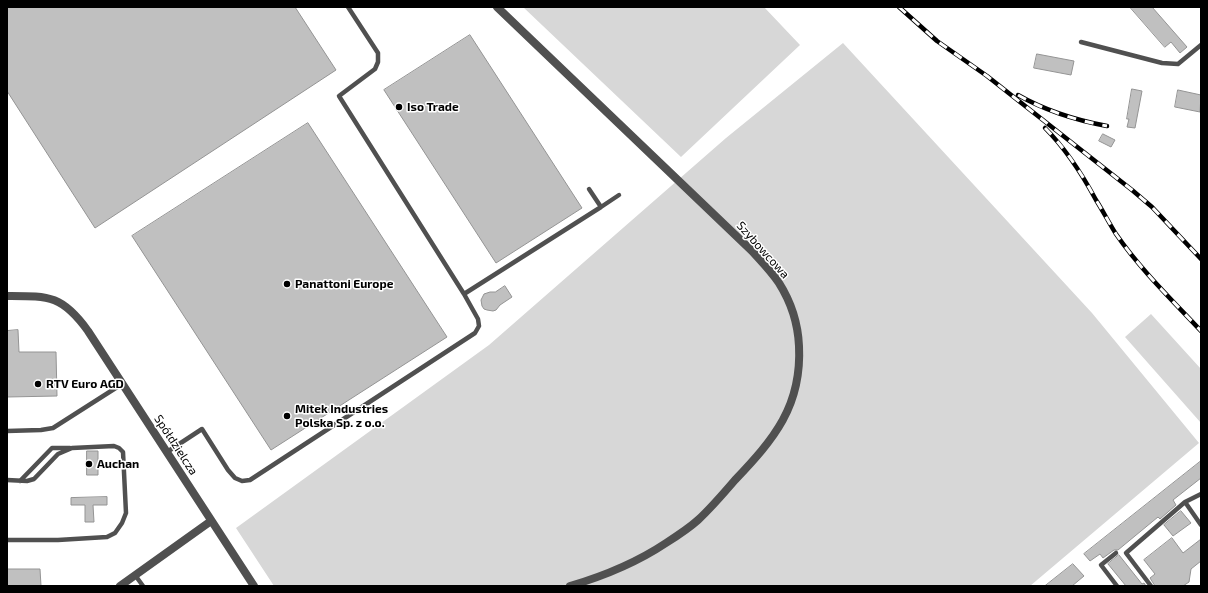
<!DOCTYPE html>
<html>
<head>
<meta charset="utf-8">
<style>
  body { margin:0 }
  #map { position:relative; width:1208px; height:593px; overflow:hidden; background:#fff; font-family:"Exo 2",sans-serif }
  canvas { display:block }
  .frame { position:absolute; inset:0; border:8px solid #000; pointer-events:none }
</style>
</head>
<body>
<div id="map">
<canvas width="1208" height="593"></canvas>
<div class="frame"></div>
</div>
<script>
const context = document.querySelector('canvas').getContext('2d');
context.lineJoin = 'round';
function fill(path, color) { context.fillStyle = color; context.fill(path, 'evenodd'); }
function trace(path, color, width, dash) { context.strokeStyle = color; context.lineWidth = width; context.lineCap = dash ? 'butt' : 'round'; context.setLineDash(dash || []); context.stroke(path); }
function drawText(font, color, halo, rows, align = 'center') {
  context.font = font + ' "Exo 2",sans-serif'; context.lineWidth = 3; context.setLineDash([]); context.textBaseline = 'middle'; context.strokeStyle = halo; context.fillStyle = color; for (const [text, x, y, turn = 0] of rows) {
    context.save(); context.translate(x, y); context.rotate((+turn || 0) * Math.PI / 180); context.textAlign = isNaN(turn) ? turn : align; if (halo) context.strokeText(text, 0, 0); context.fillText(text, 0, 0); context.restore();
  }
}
fill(new Path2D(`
  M523,7h241l36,38 -119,112z
  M843,43l249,270 107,130 -169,143h-756l-38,-58 253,-183 237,-207z
  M1151,314l50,55v54l-76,-86z`), '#d7d7d7');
const building = new Path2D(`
  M7,7h288l41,63 -241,158 -88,-137z
  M1130,7h22l35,40 -7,6 -9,-11 -6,5z
  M470,35l112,173 -86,55 -112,-173z
  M1037,54l37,7 -3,14 -37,-7z
  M1132,89l10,2 -7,37 -8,-1 2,-8h-2z
  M1178,90l23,5 -1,17 -25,-5z
  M308,123l139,214 -176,113 -139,-214z
  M1103,134l12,6 -4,7 -12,-6z
  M505,286l7,11 -12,8 -4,5 -3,1 -6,-1 -3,-1 -2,-3 -1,-6 3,-6 6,-2h5z
  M18,330l1,22h37l1,44 -50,1v-66z
  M87,451h11v24h-11z
  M1201,461v17l-28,22 3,5 -16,14 -2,-2 -40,33h-4l-11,8 -3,-4 -10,7 -6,-7z
  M107,497v8h-14l1,17h-9v-17h-14v-7z
  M1181,511l10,12 -18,13 -9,-11z
  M1172,538l11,15 18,-14v22l-10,8 -2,13 -6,4h-28l-5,-8 5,-4 -11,-14z
  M1119,555l23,29 2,-1 2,3h-20l-18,-22z
  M1073,564l11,12 -12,10h-27z
  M7,569h33l1,17h-34z`);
fill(building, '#c0c0c0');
trace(building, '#949494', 1);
trace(new Path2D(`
  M1081,42l81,21 16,1 23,-19
  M601,207l18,-12
  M464,294l137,-87 -12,-18
  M7,431l34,-1 12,-2 69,-44
  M167,452l35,-23 26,41 7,8 7,3 8,-1 225,-147 4,-7 -1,-7 -14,-25 -125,-198 36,-27 3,-7v-9l-30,-46
  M7,480l20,1 7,-2 24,-25 14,-6 42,-2 5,2 4,4 3,61 -4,10 -7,10 -8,4 -49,3h-51
  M20,481l32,-33h18
  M1185,502l16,23
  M1116,553l-15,12 16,21
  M135,575l8,11
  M1151,586l-25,-33 59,-51 16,-8`), '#505050', 4.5);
trace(new Path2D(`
  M497,7l255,244c9,10 19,20 27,32 12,19 19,41 20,63 3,60 -25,93 -64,134 -12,14 -24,28 -37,40 -10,9 -21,16 -32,23 -30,20 -62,33 -96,43
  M7,296c42,0 55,-1 81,35l166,255
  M120,586l91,-65`), '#505050', 8);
const rail = new Path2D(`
  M899,7l38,34 50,35 145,114 20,17 49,52
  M1018,95c28,16 57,25 89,31
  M1045,128c21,21 37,46 51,72 7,11 13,23 20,34 24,35 56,66 85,97`);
trace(rail, '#000', 4.5);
trace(rail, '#fff', 3, [9]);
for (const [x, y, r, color] of [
  [399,107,4,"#000"],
  [287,284,4,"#000"],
  [38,384,4,"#000"],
  [287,416,4,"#000"],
  [89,464,4,"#000"]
]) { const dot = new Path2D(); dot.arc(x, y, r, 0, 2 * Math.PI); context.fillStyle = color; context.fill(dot); trace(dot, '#fff', 1.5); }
drawText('bold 12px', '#000', '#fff', [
  ["Iso Trade",407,107],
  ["Panattoni Europe",295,284],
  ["RTV Euro AGD",46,384],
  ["Mitek Industries",295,409],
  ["Polska Sp. z o.o.",295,423],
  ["Auchan",97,464]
], 'left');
drawText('12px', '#000', '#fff', [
  ["Szybowcowa",763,250,48],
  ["Spółdzielcza",176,445,57]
]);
</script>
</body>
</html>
